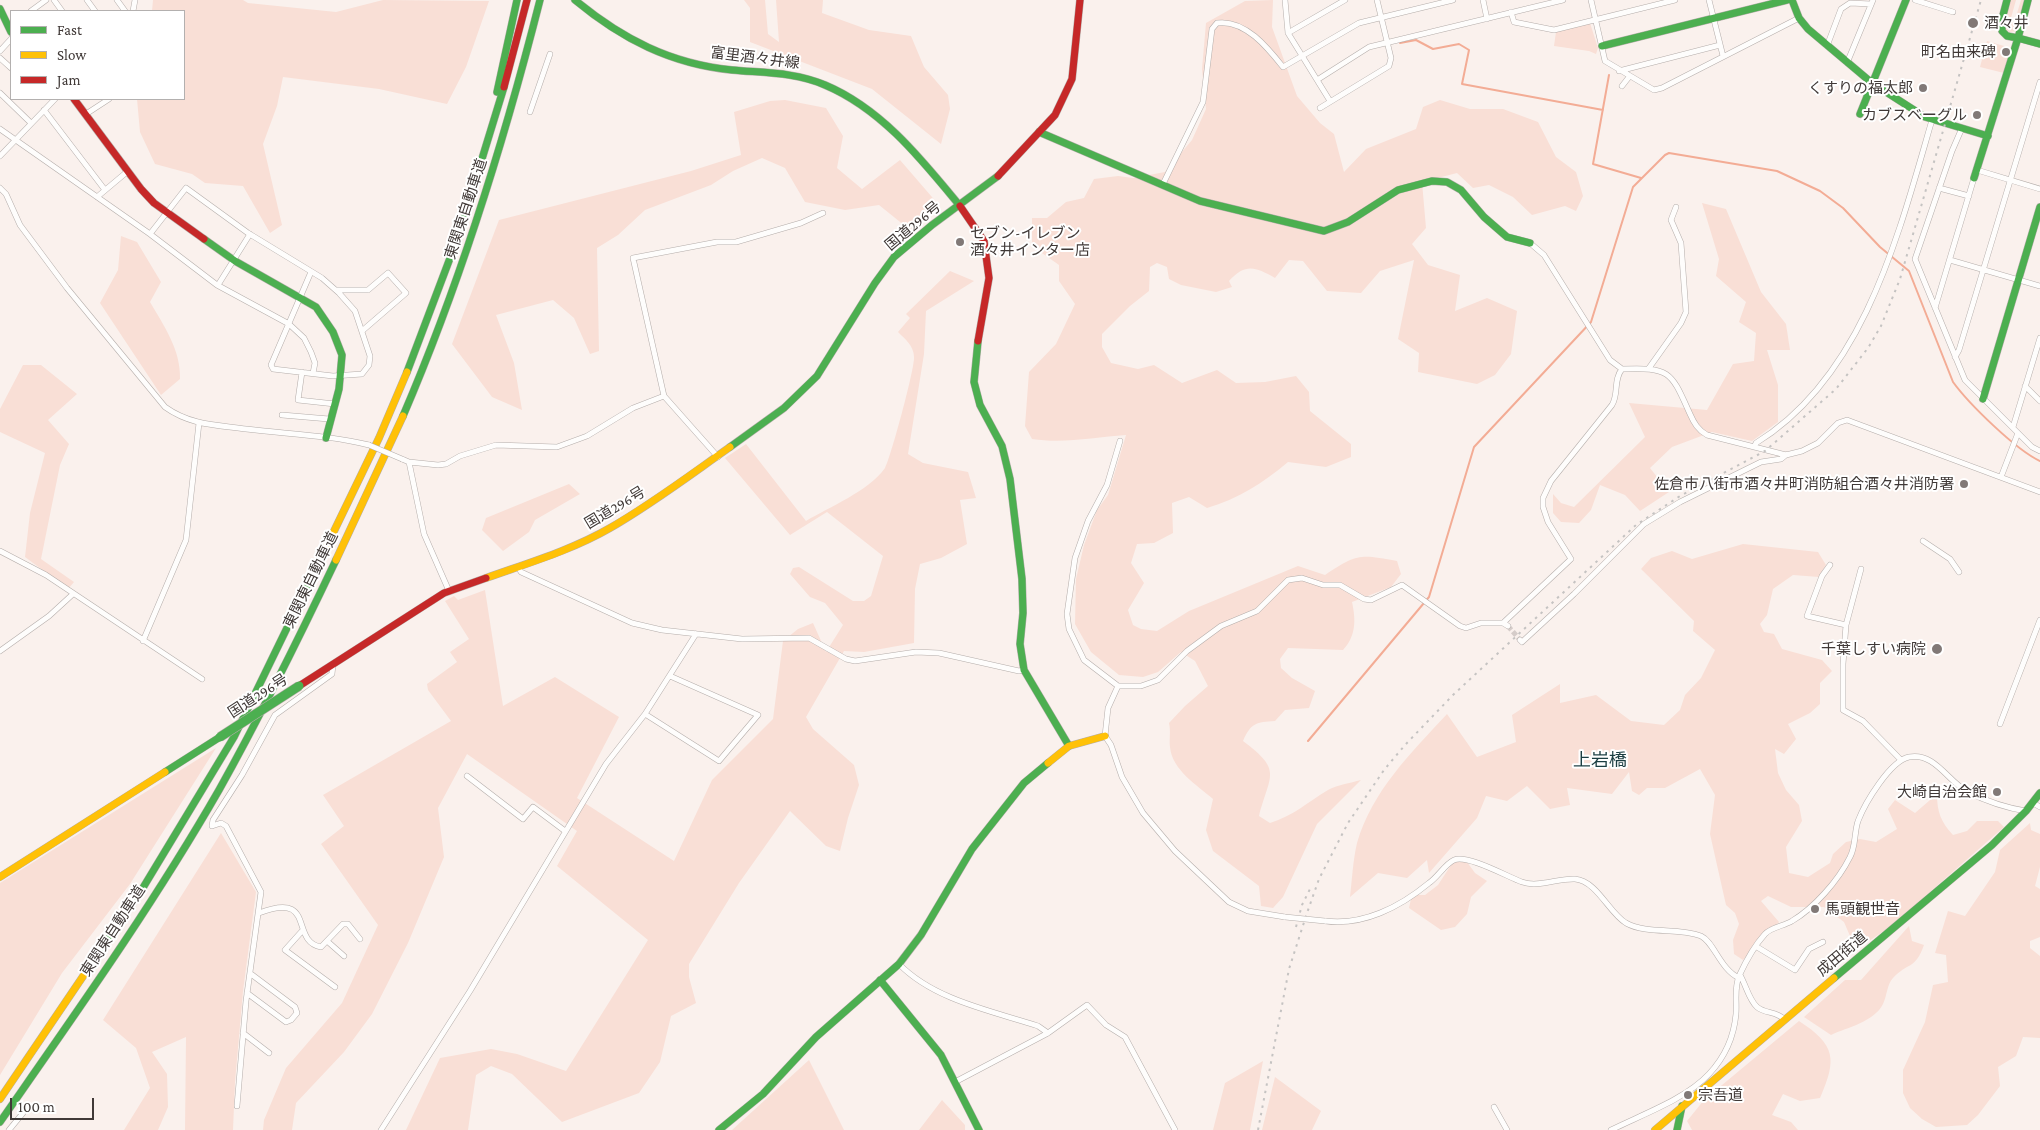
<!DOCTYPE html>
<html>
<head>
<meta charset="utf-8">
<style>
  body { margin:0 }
  #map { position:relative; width:2040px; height:1130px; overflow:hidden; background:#faf1ed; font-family:"Crimson Pro",serif }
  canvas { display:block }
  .legend { position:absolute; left:10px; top:10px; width:175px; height:90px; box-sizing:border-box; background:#fff; border:1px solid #b3b0af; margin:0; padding:6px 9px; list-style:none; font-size:15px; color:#403937 }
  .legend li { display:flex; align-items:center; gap:10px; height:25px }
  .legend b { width:25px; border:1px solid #b3b0af }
  .scale { position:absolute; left:10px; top:1098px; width:84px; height:22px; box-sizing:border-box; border:2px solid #403937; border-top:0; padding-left:6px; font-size:15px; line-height:18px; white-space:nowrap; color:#403937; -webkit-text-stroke:4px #fff; paint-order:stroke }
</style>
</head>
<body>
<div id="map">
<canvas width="2040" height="1130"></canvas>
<ul class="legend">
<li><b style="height:6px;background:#4caf50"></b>Fast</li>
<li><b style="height:6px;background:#ffc107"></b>Slow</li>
<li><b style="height:6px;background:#c62828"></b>Jam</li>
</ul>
<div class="scale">100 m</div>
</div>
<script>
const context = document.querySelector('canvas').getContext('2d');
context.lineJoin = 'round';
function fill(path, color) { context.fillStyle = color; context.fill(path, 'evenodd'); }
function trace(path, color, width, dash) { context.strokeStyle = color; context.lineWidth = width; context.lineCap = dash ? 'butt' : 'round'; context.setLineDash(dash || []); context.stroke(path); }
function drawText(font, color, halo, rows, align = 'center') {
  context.font = font + ' "Crimson Pro","Noto Sans JP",serif'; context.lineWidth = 4; context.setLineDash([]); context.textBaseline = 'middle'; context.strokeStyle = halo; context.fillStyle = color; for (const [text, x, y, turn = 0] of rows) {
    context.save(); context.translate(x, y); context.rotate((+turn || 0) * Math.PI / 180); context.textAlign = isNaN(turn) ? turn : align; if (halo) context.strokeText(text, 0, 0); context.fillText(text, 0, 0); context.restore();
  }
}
fill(new Path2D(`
  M153,0h90l5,3 88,9 47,-12 106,1 -23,66 -19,37 -68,-15 -96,-12 -6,29 -14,38 19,81 -12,8 -27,-47 -38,-3 -13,-9 -37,-10 -15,-32 -3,-33h47v-88h-32z
  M744,0h21l3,34 11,8 -3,-42h47l-1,13 47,17 42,6 13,31 24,28 2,14 -9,35 -69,-55 -122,-47v-34z
  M1273,0l-1,27 25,69 23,27 14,11 10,38 22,-23 50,-20 7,-22 17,-7 30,9h33l35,13 18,35 20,15 7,24 -7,15 -11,-5 -33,9 -19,-18 -24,-12 -16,3 -16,-15 -35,9 4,46 -14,16 16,21 32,10 -5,36 32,-13 30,13 -6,43 -16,21 -18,9 -59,-12 1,-19 -21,-14 16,-79 -34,11 -19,22 -34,-2 -24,-30 -14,-1 -14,18c-20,-11 -29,-15 -46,3l3,6 -16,5 -35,-7 -12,-6 -2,-12 -10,-4 -7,4 -1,24 -19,15 -28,28v13l9,16 27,6 16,-4 28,18 35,-13 19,13 29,-1 31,-6 13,16 1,19 41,33v13l-25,10 -38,-5c-25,21 -50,37 -81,46l-18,-11 -17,6 1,30 -19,10 -17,1 -6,19 13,20 -16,27 5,15 8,4 16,2 32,-20 109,-45 27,9c32,-21 34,-21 72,-14l4,13 -10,13 -39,15c4,18 4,34 -9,48l-55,-2 -8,11 1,9 11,10 23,13 -6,17 -24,2 -10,11c-19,1 -24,2 -32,20 40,30 27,33 16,75l11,7c23,-7 38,-21 58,-33 9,-5 22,-7 33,-10l-44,44 -34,73 -10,11 -12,-2 -2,-20 -46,-35 -7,-21 7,-31c-16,-14 -41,-29 -43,-52 -1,-8 1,-15 -1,-24l16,-17 23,-20 -13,-25 -14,-9 -23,20 -15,5 -24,-2 -28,-23 -16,-28 1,-45 8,-34 13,-35 11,-15 18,-60c-31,2 -62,9 -94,4l-7,-13 4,-54 27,-28 19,-40 -16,-23v-16l-27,-19v-28h15l19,-16 18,-4 10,-19 24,-3 15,2 32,-6 27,-32 14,-31 -4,-40 4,-46 39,-22z
  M2011,0h5l-5,18 -4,2 -2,-1z
  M2021,0h5l-9,31 -8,1 -5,-4 1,-7 7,1 3,-2z
  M1590,23l8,25 -2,6 -7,-3 -35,-5 2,-14z
  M1987,41l24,7 -7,25 -24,-6z
  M785,100l41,8 17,28 -6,32 25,21 38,-29 38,44 -28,26 -31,-25 -34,5 -40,-8 -20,-34 -23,-10 -29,13 -22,14 -66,25 -27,25 -21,13 2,103 -9,3 -16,-36 -21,-18 -57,15 18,48 8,47 -30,-13 -40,-53 47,-124 192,-49 50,-16 -7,-43 36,-11z
  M1702,203l24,6 35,83 25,32 4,26h-23l11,35v37l-26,19 -40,-9 -40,15 -22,21 19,24 -29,19 -15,-16 -25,-10 -9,25 -12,13 -18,-1 -8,-9v-19l8,9 13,4 71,-70 -16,-34 78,7 26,-46 21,-3 2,-28 -17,-11 7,-20 -30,-26 3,-17z
  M121,236l16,6 24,40 -11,20c14,24 31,48 30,77l-19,16 -61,-92 18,-33z
  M950,271l24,10 -48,30 -2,43 -16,100 15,9 45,9 8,26 -16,2 7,44 -26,14 -21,6 -5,25 -1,54 -50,9 -20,-1 -38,66 7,12 41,36 5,20 -11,33 -8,33 -14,-5 -36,-35 -51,72 -50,81v13l7,26 -25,13 -11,46 -21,31 -77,29 -50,-48 -21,-8 -15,9 -8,55h-62l34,-72 51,-9 26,5 49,17 82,-131 -91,-74 20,-35 -110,-77 -29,54 6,49 -36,86 -36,71 -28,38 -48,51 -4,27h-29l1,-10 22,-52 56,-65 36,-78 -57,-81 23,-18 -21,-31 128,-74 -23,-31 -1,-6 30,-22 -7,-10 19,-13 -24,-38 9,-5 4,4 27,-10 18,116 52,-29 64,40 -42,81 97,63 38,-81 61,-61 10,-78 15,-12 15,-6 13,29 17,-27 -18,-22 -15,-6 -20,-23 3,-6 6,-1 54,34h11l7,-5 12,-40 -56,-44 -37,23 -65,-77 21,-14 60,77c23,-14 63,-30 79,-53 5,-8 30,-100 29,-111 0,-11 -9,-18 -16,-25l12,-14 -4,-4z
  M23,365h18l36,29 -29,26 21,24 -9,21 -19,94 33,23 -6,7 -43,-32 5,-44 15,-60 -45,-21v-23z
  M569,484l11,10 -45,26 -6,12 -26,19 -21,-21 4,-12z
  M1743,544l75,8 8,13 -7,12 -26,-2 -20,14 -6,26 -7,9 4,8 10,2 8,15 40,11 10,11 -12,12v21l-10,9 -22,11 8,15 -12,15 -9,-5 3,24 8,17 13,15 3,16 -16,26 3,26 19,4 22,-14 3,-9 13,-12 14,-3 16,3 21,-13 -9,-20 7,-9 20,13 22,-19c0,18 4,28 16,41l14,-4 10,-10h21l6,6 -113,99 -35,24 -12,-28 -20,-15h-33l-23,-11 -7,5 18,21 -36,38 -9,-6 -1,-14 6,-16 -4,-11 -9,-8 -16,-71 5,-39 -15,-26 -35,19h-18l-8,7 -7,-4 -3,-19 -17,22 -45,-6 3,17 -20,4 -23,-23 -20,15 -21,-5 -9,22 -48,55 -2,-13 -20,18 -29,-5 -28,24c2,-17 3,-37 7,-54 15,-52 54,-90 90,-129l30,43 39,-15 -4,-27 48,-31v19l36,-8 35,26 33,4 16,-15 5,-15 16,-17 14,-28 -22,-19 1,-10 -53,-52 10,-11 21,-7 20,8z
  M216,748l-86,136 -68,89 -62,102v-192z
  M2030,823l1,7 9,4v33l-5,19 5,3v48l-10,4v7l10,8v82l-17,-1 -7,19 -18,11 2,19 -22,29 -11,10 -31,2 -14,-8 -12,-11 -7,-15v-23l22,-48 8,-37 15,-3 -2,-27 -11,-2 13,-42 17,5 30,-44 5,-22z
  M221,833l35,59 -13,99 -8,91 -2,48h-48l1,-93 -34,15 15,22 1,33 -10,23h-34l26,-42 -14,-40 -33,-28z
  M1453,862h14l8,11 12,8 -16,16 -4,17 -12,13 -14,3 -32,-22 2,-9 7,-4h7l13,-10z
  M1909,926l3,15 12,4c-9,25 -16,17 -31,33 -6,6 -6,18 -10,26 -9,18 -35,23 -52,31l-27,-18 41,-37h16z
  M1799,1021c37,24 38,38 21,77l-20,3 -17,-7 -11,21 19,7 7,8h-106l-5,-9 17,-21z
  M809,1060l35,70h-112z
  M1263,1061l-13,69h-37l12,-47z
  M1275,1077l46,34 -9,19h-50z
  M942,1100l23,25v5h-46z`), '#f9dfd6');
trace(new Path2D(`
  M1400,43l16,-3 17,9 26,-5 10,6 -7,34 141,26
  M1609,75l-16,89 48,14
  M1308,741l121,-144 45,-150 117,-125 42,-135 32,-32 4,-2 108,18 43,20 23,17 37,39 29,24 44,111c16,22 63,68 87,79`), '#f3ac95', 2);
trace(new Path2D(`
  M1508,626l12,14`), '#d5ccc9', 5, [5, 2.5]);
const street = new Path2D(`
  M54,0l8,11
  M87,0l8,11
  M117,0l8,11
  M1285,0l3,33 42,68
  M1483,0l4,19
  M1591,0l14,61 49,29 8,-2 137,-70
  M1709,0l14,56
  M1915,0l38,12
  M31,11l15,-11
  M133,11l2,-11
  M1511,12l3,10 40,8 121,-30
  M1288,33l57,-33
  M1827,46l14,-37 9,-6 21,1
  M0,51l11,-12
  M0,58l11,10
  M1847,63l26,-63
  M1619,71l101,-26
  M1317,80l52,-33 194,-47
  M1622,86l7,-9
  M0,93l31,30
  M1320,108l69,-42 2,-8 -14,-58
  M44,110l61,80
  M530,112l20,-58
  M86,114l23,-15
  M1962,128l-10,23 -37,108 50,121 67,67 8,4
  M0,129l150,105 67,51 72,39 15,14 7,14 4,11 -2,10
  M0,156l55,-57
  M1977,170l63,19
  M1163,184l40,-82 9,-73 5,-6c28,-4 51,25 66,44l76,-44 94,-23
  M0,188l6,6 14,31 47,63 98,119c25,18 51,18 81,22 40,5 83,6 123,16
  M1939,188l30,8
  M97,197l31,-26
  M150,234l36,-46 62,45 74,45 17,15 16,18 15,45 -1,9 -7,9 -29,2 -60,-7 -2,-4 40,-93
  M1530,243l14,12 66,105 12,9c49,-2 49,3 68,45 4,9 8,16 17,21l79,20 16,-4 16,-8 20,-20 9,-3 193,72
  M1950,260l90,26
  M218,285l32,-51
  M336,290h32l20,-17 18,20 -44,38
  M1935,308l39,-130
  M1955,357l4,-7 81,-268
  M1649,368l32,-45 5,-11 -5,-69 -10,-23 5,-13
  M302,372l-4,28 37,4
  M2025,386l15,15
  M282,415l47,4
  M2013,427l27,-89
  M1120,441l-13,44 -19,36 -13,37 -8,56 2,15 15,31 34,26h23l17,-6 29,-29 34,-25 36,-15 31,-31 14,-2 21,7h17l24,14 7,1 31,-15 58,41 6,2 15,-5h22
  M1754,447l2,-4c108,-66 143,-210 176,-323
  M718,457l-54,-61 -31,-138 84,-16h19l65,-19 22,-10
  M402,459l7,3 29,3 8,-1 14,-8 36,-11 61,2 30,-11 46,-28 31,-12
  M409,462l15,72 25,57
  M2001,477l17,-44
  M1923,541l27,18 9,13
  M0,551l46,24 156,104
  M1830,565l-8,11 -15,40 39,9
  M518,567l3,5 111,51 30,7 80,9 67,-1 37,21 9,2 61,-9 23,1 80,18 5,-1
  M1861,569l-15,56 -3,39v46l20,11 38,39
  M1508,626l-5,-3 68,-64 -23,-37 -5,-15v-9l8,-17 61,-76c7,-11 1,-25 10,-36
  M1520,640l2,2 52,-48 70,-70 36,-22 81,-40 20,-3 5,-4
  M143,641l43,-101 13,-117
  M0,651l49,-35 24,-22
  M1118,686l-10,22 -3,28 6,9 11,32 21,36 32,38 54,51 19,9 37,6
  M645,714l74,47 39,-46 -88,-39
  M2000,724l40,-104
  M467,776l56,43 10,-12 32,24
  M2033,803l7,4
  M212,826l9,-3 5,3 35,66 -15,109 -9,105
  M212,826l1,-6 29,-45 33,-60 57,-41 1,-9
  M259,913c58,-22 30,28 62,34l22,-23h5l12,15
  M1325,921c38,5 75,-14 104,-38 9,-6 16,-19 25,-23 13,-6 54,17 68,22 16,6 36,-4 53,-3 22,2 34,34 51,44 22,12 52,4 75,13 13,6 19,33 38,42
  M303,930l-18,20 50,37
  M327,941l17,15
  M1757,947l38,23 14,-21 14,-7
  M899,964c35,36 93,47 139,62l10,7
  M1740,975c6,10 9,25 17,32 8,7 20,4 28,13
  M247,993l39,29 5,-2 6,-7 -2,-6 -44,-33
  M243,1033l26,20
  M955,1082l93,-49 39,-28 19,20 19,12 50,93
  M1494,1107l13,23
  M9,1130l14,-17
  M381,1130l89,-139 136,-227 39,-50 51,-80
  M1611,1130c30,-15 75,-31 98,-56 16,-17 25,-38 27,-60 1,-13 -2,-25 3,-38 6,-13 16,-31 26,-42 6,-7 19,-8 27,-13 22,-13 46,-40 58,-64 6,-11 4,-24 8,-36 7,-18 32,-60 51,-64 26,-5 39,25 59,35 18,9 39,16 58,19`);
const fast = new Path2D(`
  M575,0c47,39 96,64 157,70 32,3 63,2 93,15 57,24 97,75 135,121
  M1792,0l7,18 9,11 64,54 53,34 63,19
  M2007,0l-5,19v12l5,5 11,2 10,-38
  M0,9l11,23
  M1602,46l185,-46
  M497,92l20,-92
  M1860,114l46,-114
  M1039,132l161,69 124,30 24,-9 50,-32 34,-9 15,1 14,8 23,27 23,20 23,6
  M1974,178l44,-140 22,6
  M204,239l31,22 81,46 17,25 9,23 -3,34 -13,49
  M978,341l-4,41 6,23 22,41 8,33 12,100 1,34 -3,31 4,26 45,76
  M407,372l51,-135 46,-150
  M1983,399l57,-192
  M403,416c58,-135 101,-274 137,-416
  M730,447l54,-39 33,-32 58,-93 19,-26 38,-32 66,-49
  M165,772l55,-35
  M90,966l51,-75 93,-154 87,-179
  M1834,978l158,-133 34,-34 14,-18
  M880,980l61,75 38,75
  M0,1122c76,-109 153,-217 219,-332 42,-75 80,-152 117,-230
  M719,1130l44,-36 53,-57 83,-73 22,-29 51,-86 52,-66 24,-20
  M1677,1130l5,-24`);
const slow = new Path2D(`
  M321,558l58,-120 28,-66
  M336,560l67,-144
  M486,578c42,-15 86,-28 124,-50 42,-24 80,-53 120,-81
  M1048,763l21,-17 36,-10
  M0,877l165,-105
  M0,1099l90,-133
  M1655,1130l179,-152`);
const jam = new Path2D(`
  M504,87l23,-87
  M74,99l67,90 13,14 50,36
  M998,176l57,-61 17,-36 8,-79
  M960,206l24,35 5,37 -11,63
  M299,686l145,-93 42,-15`);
trace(street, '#b4adaa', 6);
trace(fast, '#b4adaa', 8);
trace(slow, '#b4adaa', 8);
trace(jam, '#b4adaa', 8);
trace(street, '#fefdfc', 5);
trace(fast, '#4caf50', 7);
trace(slow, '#ffc107', 7);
trace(jam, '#c62828', 7);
trace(new Path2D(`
  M1296,927l6,-22 9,-18
  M1258,1130l31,-161 18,-56 12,-34 29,-56 36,-53 21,-25 48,-50 183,-170 44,-29 85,-45 71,-62 32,-41 13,-22 19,-47 81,-279`), '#c5c3c2', 2, [2.5, 5]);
const streetBridge = new Path2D(`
  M369,445l33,14
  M1285,917l40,4`);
const fastBridge = new Path2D(`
  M220,737l79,-51`);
trace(streetBridge, '#b4adaa', 6, []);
trace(fastBridge, '#b4adaa', 10, []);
trace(streetBridge, '#fefdfc', 5);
trace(fastBridge, '#4caf50', 9);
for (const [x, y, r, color] of [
  [1973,23,6,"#817977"],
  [2006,52,5,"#817977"],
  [1923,88,5,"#817977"],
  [1977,115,5,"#817977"],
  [960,242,5,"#817977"],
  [1964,484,5,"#817977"],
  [1937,649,6,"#817977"],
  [1997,792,5,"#817977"],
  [1815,909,5,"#817977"],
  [1688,1095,5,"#817977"]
]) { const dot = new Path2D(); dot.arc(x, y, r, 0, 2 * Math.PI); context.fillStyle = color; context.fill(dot); trace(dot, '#fff', 2); }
drawText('15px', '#403937', '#fff', [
  ["酒々井",1984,23,"left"],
  ["町名由来碑",1996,52],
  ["くすりの福太郎",1913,88],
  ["カブスベーグル",1967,115],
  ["セブン-イレブン",970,233,"left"],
  ["酒々井インター店",970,250,"left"],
  ["佐倉市八街市酒々井町消防組合酒々井消防署",1954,484],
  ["千葉しすい病院",1926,649],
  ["大崎自治会館",1987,792],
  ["馬頭観世音",1825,909,"left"],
  ["宗吾道",1698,1095,"left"]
], 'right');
drawText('15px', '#403937', '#fff', [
  ["富里酒々井線",755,58,7],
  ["東関東自動車道",466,209,-72],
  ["国道296号",913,226,-40],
  ["国道296号",615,508,-31],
  ["東関東自動車道",311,580,-64],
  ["国道296号",258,696,-33],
  ["東関東自動車道",113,931,-57],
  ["成田街道",1842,954,-40]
]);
drawText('18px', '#1c3e42', '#fff', [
  ["上岩橋",1600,760]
]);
</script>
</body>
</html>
